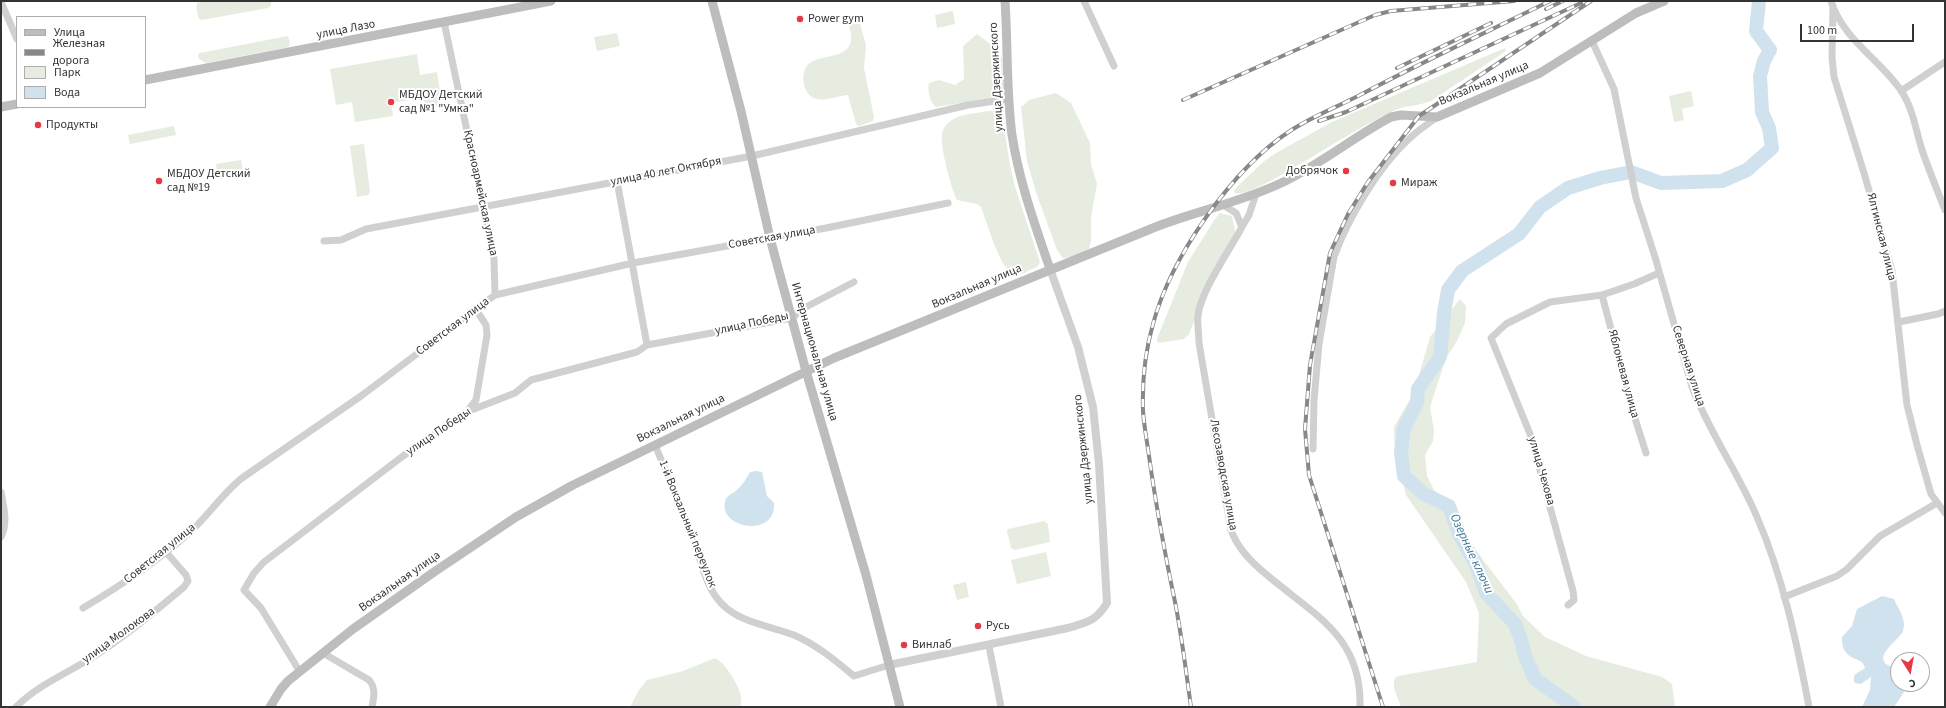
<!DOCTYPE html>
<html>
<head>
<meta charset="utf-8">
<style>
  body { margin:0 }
  #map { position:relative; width:1946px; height:708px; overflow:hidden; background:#fff; font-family:"Source Sans 3",sans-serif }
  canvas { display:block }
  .frame { position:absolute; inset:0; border:2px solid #333; pointer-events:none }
  .legend { position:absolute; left:16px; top:16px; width:130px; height:92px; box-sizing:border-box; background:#fff; border:1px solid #adadad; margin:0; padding:5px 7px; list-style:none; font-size:12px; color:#333 }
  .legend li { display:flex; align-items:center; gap:8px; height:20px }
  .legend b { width:20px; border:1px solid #adadad }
  .north { position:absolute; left:1890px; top:652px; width:40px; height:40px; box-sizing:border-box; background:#fff; border:1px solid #adadad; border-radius:50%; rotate:169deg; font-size:11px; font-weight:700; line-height:16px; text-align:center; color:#333 }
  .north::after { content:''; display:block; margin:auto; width:14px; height:18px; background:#e63946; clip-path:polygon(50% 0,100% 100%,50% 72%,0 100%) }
  .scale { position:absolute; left:1800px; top:24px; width:114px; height:18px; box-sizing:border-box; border:2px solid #333; border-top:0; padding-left:5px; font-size:12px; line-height:14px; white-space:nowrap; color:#333; -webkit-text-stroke:3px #fff; paint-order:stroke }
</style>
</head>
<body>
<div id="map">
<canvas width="1946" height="708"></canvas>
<div class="frame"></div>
<ul class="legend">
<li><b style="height:5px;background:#bdbdbd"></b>Улица</li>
<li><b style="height:5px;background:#888"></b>Железная дорога</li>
<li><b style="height:11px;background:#e6ecdf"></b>Парк</li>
<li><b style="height:11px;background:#cfe2ee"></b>Вода</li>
</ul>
<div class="north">С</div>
<div class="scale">100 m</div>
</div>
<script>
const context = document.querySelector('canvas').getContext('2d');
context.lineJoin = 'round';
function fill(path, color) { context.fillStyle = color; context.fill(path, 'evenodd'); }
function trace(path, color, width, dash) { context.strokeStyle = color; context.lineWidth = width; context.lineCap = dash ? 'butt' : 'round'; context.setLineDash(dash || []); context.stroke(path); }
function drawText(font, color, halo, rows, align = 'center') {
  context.font = font + ' "Source Sans 3",sans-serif'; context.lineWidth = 4; context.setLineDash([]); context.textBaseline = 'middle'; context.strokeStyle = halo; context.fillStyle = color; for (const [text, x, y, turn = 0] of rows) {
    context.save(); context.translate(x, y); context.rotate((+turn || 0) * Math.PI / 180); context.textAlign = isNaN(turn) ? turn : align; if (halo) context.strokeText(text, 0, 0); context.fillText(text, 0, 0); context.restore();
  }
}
fill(new Path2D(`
  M204,1h67v5l-3,2 -66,12 -3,-1c-2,-5 -3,-11 -2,-16z
  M953,11l2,13 -18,4 -2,-13z
  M858,17l8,28 -2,23 10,49 -1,4 -14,5 -3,-2 -8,-29c-13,1 -34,12 -42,-5 -3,-5 -3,-12 -2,-18 5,-19 32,-11 44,-24 6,-8 2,-18 0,-27l2,-3z
  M617,33l3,13 -23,5 -3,-14z
  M977,34l21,16 4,9 2,32 -6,6 -62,10c-6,-4 -9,-18 -7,-24l10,-3 16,5 9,-6 -1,-33z
  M288,36l2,6 -1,5 -83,16 -7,-4 -1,-4 2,-2z
  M1505,48l1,3 -75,50c-12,5 -24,4 -36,9 -38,18 -73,42 -109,62 -10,6 -41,24 -51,21l-1,-2 3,-4 26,-25 13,-9 56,-31z
  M417,54l3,21 17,-3 5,33 -17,3 -2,-10 -32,5 2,13 -38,6 -3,-20 -16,3 -6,-36z
  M1691,91l3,15 -12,3 2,11 -10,2 -5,-26z
  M1056,93l15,10 19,40 1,21 6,20 -6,33v24l-2,8c-8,5 -17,9 -26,9l-6,-8 -21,-58 -9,-31 -6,-54 8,-7z
  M988,111h10l4,4 8,50 5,22 25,75 -2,4 -14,7 -7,2 -7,-3 -8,-10 -8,-18 -13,-37 -4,-3 -20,-4c-6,-12 -17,-53 -15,-66 1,-6 5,-11 10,-14 8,-6 26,-7 36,-9z
  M174,126l2,9 -46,9 -2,-9z
  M364,144l6,48 -2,3 -11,2 -7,-51z
  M241,160l2,11 -25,5 -2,-12z
  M1220,213l12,3 4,20 -28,51 -19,47 -5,5 -26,4 -1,-4 31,-77 27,-43z
  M1460,299l6,7 -1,17 -8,18 -11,17 -16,49 4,23 -1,11 -8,14 2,21 7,14 28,30 6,20 48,63 7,13 22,21 41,19 76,21 10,7 3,23h-274l-7,-19v-9l4,-3 79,-14 2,-49 -13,-31 -60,-87 -11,-40 -1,-28 20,-35 16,-55z
  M1044,521l4,3 2,18 -35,8 -4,-2 -4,-17 1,-2z
  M1046,552l5,24 -34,8 -6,-24z
  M966,582l3,15 -12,3 -4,-15z
  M715,658c11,5 32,37 25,49h-110l9,-17 8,-10 36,-9z`), '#e6ecdf');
fill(new Path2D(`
  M756,471l6,1 5,24 7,7c3,35 -55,26 -49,-1 1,-5 4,-7 8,-9 9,-7 12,-12 17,-21z
  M1882,596l12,3c4,10 13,20 9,32 -2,7 -28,23 -17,33 3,3 9,2 12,4v16h7l-1,8 -10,15h-32l8,-17 1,-13 -10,7 -6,-1c-4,-10 4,-10 10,-15 -2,-13 -24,-5 -23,-31l10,-11 5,-17z`), '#cfe2ee');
trace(new Path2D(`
  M1574,707l-39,-28 -10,-23 -4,-16 -6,-16 -29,-31 -9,-26 -18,-33 -10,-28 -25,-12 -20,-18 -3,-23 3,-25 13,-25 1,-14 22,-32 4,-44 4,-23 14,-19 57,-37 21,-27 28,-19 32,-10 31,-6 30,11 61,-2 25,-11 25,-22 -3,-20 -7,-16 -2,-36 4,-15 6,-11 -14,-19 3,-30`), '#cfe2ee', 14);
trace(new Path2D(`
  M1084,1l30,65
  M1831,1c12,39 50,59 71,91 11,17 14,39 20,58 7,20 15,40 23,60
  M1,2l16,37
  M1833,6l-1,51 2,20 30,96 28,98 15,134 10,40 14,49 14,19
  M444,22l50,237 1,36
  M1592,41l22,48 22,109 19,59 37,130c17,45 46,85 65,130 26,60 40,126 52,190
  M1901,91l44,-29
  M617,181l30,164
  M1223,205l13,8 6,14c-13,24 -41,64 -44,88 -1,9 1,19 1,28l32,187c6,17 21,33 36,45 47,40 95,61 93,132
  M1242,227l7,-12 7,-21
  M324,241l17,-1 25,-11 386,-73 216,-51 41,-6
  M1602,295l30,114 14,44
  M1899,322l39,-8 7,-3
  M469,409l7,-9 11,-65 -1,-10 -11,-17
  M655,445c14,33 27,66 40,99 7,20 11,44 27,60 18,19 49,22 72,31 23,10 42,26 60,41l35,-11
  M1313,449l1,-49 5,-56 15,-87c14,-39 45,-91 76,-119 8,-8 18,-14 27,-21
  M1,492c3,16 7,31 0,45
  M1784,597l53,-21 10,-7 33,-33 57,-33
  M1568,605l6,-5 -1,-9 -43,-157 -39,-96 15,-14 44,-22 52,-7 32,-11 25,-11
  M83,608c37,-22 74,-46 106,-75 19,-17 33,-39 53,-55l119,-82 134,-101 138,-32 193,-35 122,-25
  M989,646l12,61
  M323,653l46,27c7,8 5,17 3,27
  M300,672l-39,-64 -17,-18 10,-17 10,-11 139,-106 66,-45 46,-18 16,-13 106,-28 10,-7 145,-27 12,-10 50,-26
  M16,707c21,-21 47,-32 72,-47 34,-21 65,-47 96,-73l4,-6 -2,-6 -20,-23`), '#d0d0d0', 7);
trace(new Path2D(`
  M889,665l179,-37c20,-6 28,-7 39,-25l-8,-139 -6,-57 -15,-60 -28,-78`), '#d0d0d0', 8);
trace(new Path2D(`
  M712,1l29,110 29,127 36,133 60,204 34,132
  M1005,1c3,45 1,89 7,134 7,46 23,90 38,134
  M145,80l406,-79
  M1,107l16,-3
  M270,707l11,-18 7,-8 65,-52 81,-57 82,-55 57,-32 261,-127 324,-132c40,-15 82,-24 121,-42 40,-18 74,-47 112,-67l10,-2 36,2 103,-44 96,-60 28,-12`), '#bdbdbd', 9);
const rail = new Path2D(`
  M1546,9l17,-8
  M1397,68l94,-45
  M1183,100l192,-85 16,-4 123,-10
  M1319,121l27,-9 235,-109
  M1191,707c-5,-35 -9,-70 -16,-105 -10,-48 -19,-96 -26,-146 -2,-15 -5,-30 -6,-45 -1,-30 2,-59 10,-87 18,-67 79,-155 137,-193 21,-14 47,-24 70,-36 62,-33 127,-63 190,-94
  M1383,707l-74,-232 -4,-46 5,-64 20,-112 18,-39 20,-32 51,-66 172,-115`);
trace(rail, '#888', 4);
trace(rail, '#fff', 2.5, [8]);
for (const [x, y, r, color] of [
  [800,19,4,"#e63946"],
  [391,102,4,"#e63946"],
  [38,125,4,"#e63946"],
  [1346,171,4,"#e63946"],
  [159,181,4,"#e63946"],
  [1393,183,4,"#e63946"],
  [978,626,4,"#e63946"],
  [904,645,4,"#e63946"]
]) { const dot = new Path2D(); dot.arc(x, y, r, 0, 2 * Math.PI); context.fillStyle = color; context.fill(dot); trace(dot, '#fff', 1.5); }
drawText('12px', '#333', '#fff', [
  ["Power gym",808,19],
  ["МБДОУ Детский",399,95],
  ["сад №1 \"Умка\"",399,109],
  ["Продукты",46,125],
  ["Добрячок",1338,171,"right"],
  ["МБДОУ Детский",167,174],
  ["сад №19",167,188],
  ["Мираж",1401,183],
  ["Русь",986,626],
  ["Винлаб",912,645]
], 'left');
drawText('12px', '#333', '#fff', [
  ["улица Лазо",346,30,-11],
  ["улица Дзержинского",997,77,-93],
  ["Вокзальная улица",1484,84,-23],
  ["улица 40 лет Октября",666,172,-11],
  ["Красноармейская улица",480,193,78],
  ["Ялтинская улица",1881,237,76],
  ["Советская улица",772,238,-10],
  ["Вокзальная улица",977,287,-23],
  ["улица Победы",752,324,-12],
  ["Советская улица",453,327,-37],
  ["Интернациональная улица",814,352,74],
  ["Северная улица",1688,366,72],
  ["Яблоневая улица",1623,374,75],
  ["Вокзальная улица",681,419,-26],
  ["улица Победы",439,432,-34],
  ["улица Дзержинского",1084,449,-96],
  ["улица Чехова",1541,471,74],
  ["Лесозаводская улица",1223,475,80],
  ["1-й Вокзальный переулок",687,524,68],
  ["Советская улица",160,554,-39],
  ["Вокзальная улица",400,582,-35],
  ["улица Молокова",119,636,-36]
]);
drawText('italic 13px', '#3f7597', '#fff', [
  ["Озерные ключи",1471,554,65]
]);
</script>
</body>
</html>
